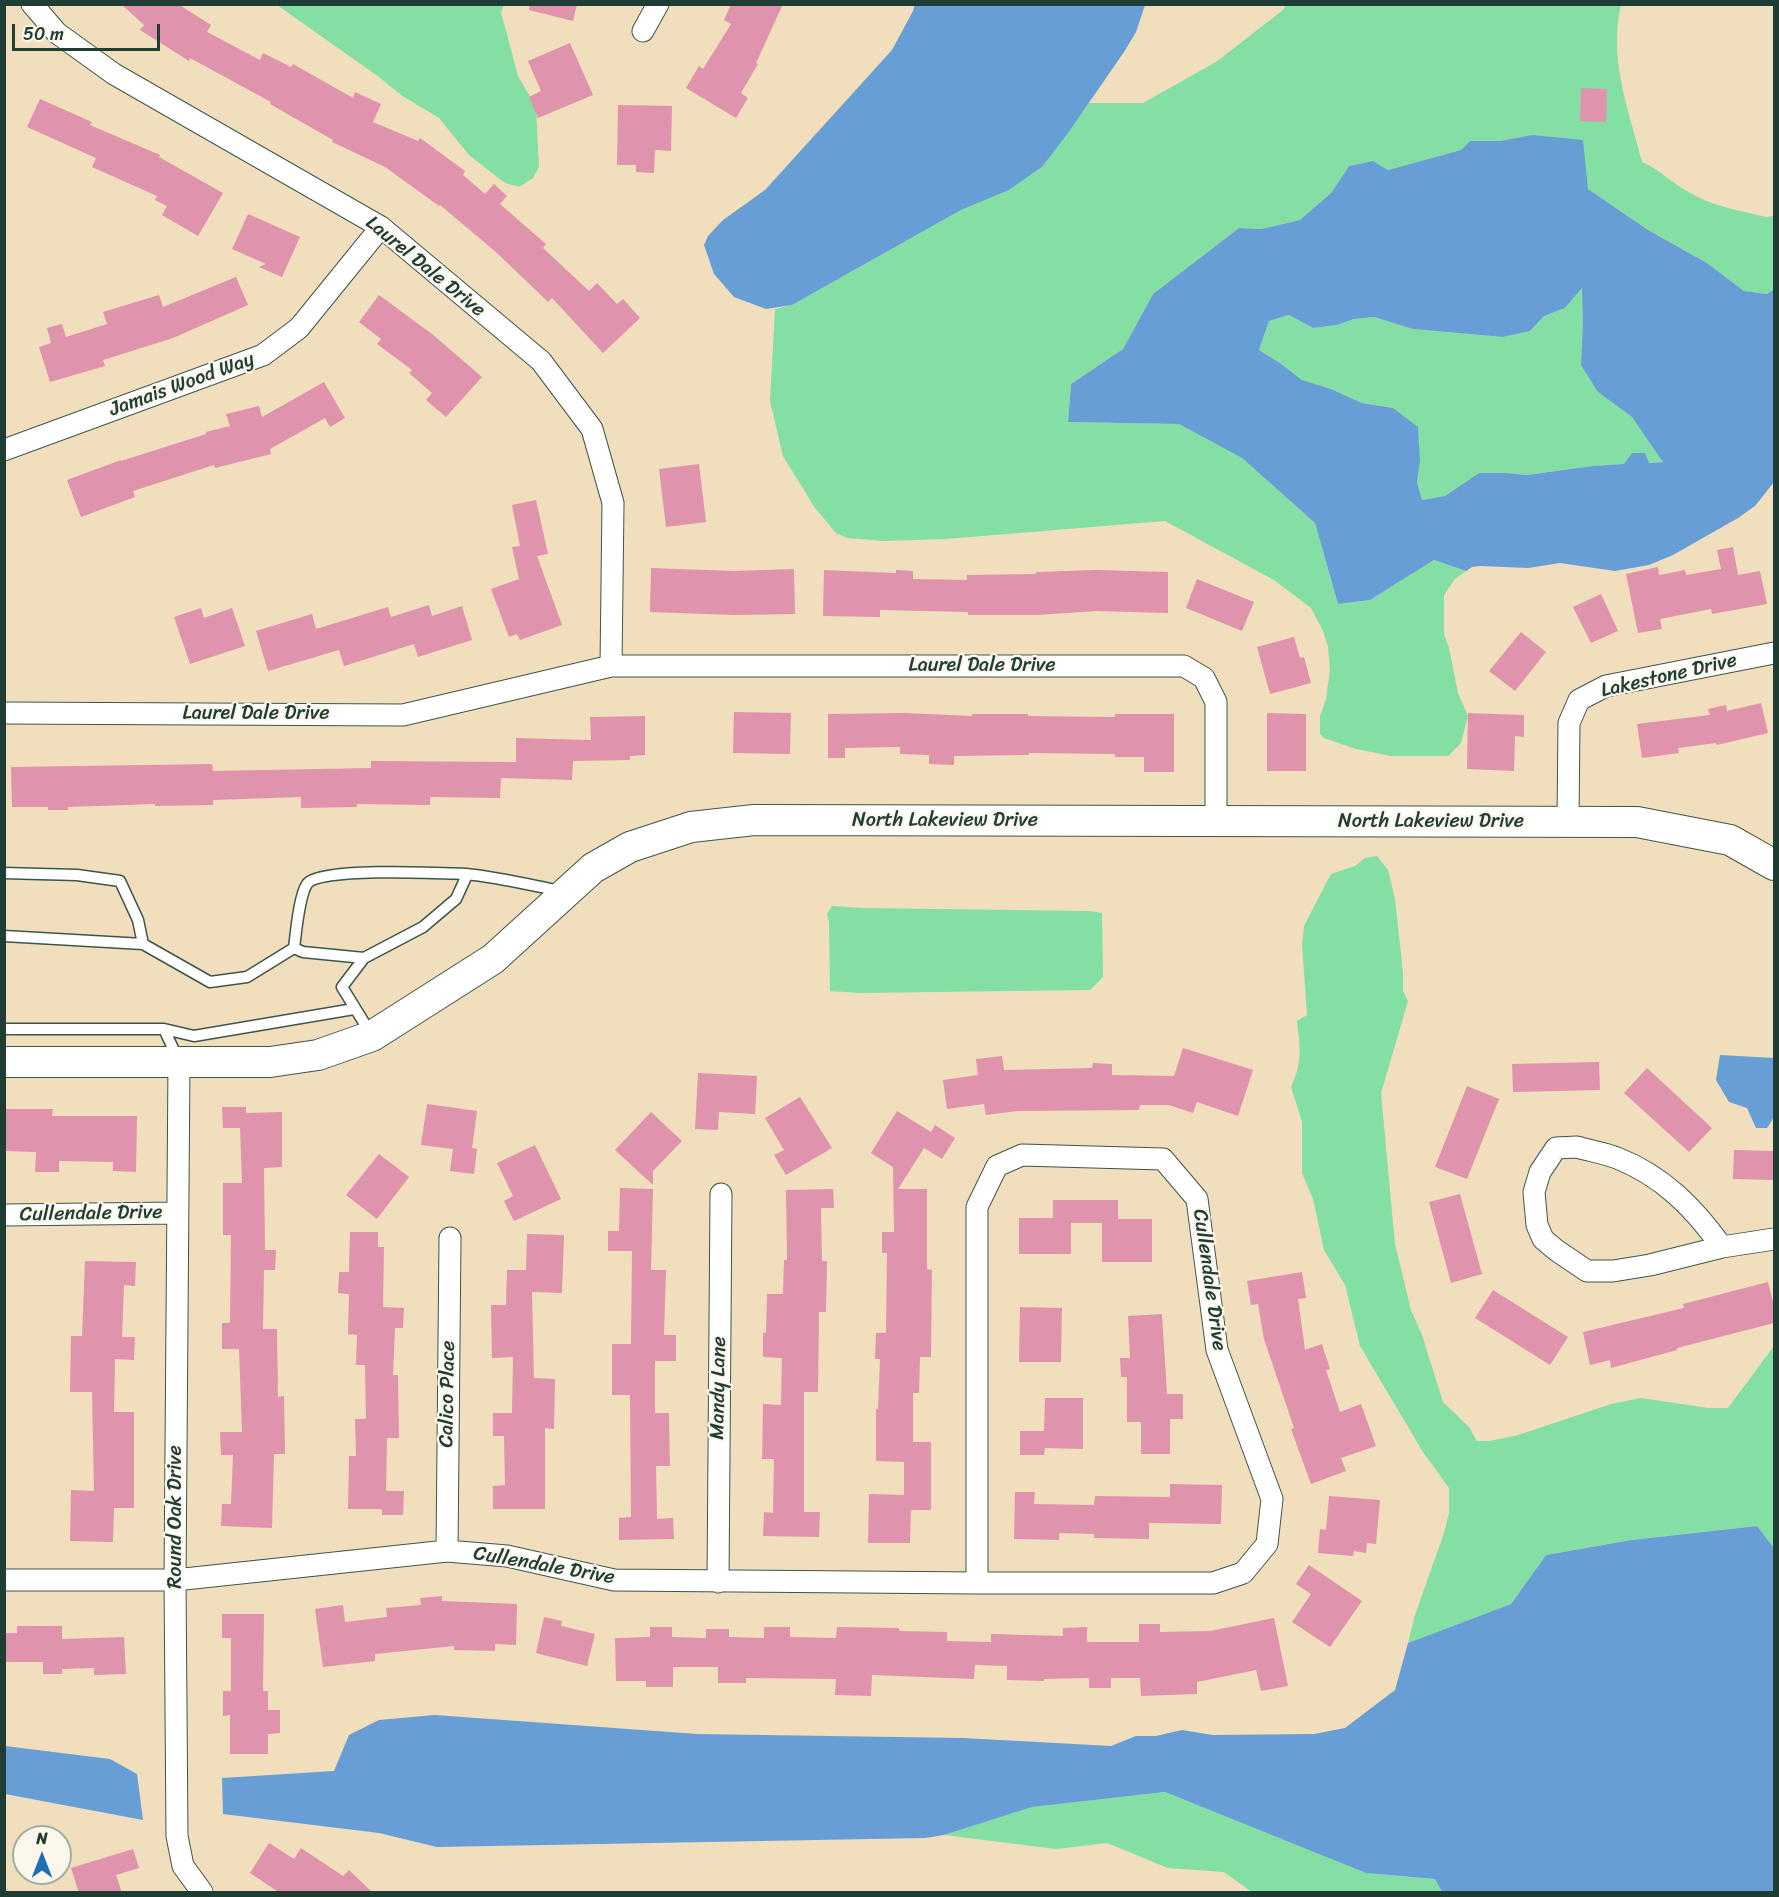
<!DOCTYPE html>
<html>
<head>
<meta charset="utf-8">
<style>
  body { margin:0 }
  #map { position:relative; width:1779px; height:1897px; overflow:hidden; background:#f0debd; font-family:Sriracha,sans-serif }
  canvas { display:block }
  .frame { position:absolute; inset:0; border:6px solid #1f3d34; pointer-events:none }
  .north { position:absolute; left:12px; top:1825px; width:60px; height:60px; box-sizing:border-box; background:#fbf7ec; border:2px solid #a3ada2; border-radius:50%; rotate:0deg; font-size:16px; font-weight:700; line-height:24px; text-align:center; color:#1f3d34 }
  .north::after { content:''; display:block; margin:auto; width:21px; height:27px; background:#1f6fb2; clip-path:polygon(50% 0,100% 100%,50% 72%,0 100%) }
  .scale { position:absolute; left:12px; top:24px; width:148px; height:27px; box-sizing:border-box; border:3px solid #1f3d34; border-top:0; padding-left:8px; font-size:18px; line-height:21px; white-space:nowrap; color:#1f3d34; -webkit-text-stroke:4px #fbf7ec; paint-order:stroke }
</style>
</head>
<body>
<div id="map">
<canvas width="1779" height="1897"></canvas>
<div class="frame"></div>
<div class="north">N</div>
<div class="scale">50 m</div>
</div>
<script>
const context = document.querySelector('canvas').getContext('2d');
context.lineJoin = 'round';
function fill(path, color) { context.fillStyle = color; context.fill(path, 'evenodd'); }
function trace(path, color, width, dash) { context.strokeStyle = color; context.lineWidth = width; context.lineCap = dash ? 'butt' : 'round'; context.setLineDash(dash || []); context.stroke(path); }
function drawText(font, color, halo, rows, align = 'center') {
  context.font = font + ' Sriracha,sans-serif'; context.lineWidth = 4.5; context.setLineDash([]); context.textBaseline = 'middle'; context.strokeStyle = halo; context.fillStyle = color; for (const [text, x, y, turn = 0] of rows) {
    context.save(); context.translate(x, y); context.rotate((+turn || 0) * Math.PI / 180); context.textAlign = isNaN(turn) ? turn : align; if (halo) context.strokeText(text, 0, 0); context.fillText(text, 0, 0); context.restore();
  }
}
fill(new Path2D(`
  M277,5h227l-3,7 17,64 18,31 3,60 -6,11 -14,9 -14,-4 -36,-28 -30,-37 -38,-23 -22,-18z
  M1286,5h335c-13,53 8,106 21,157 19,8 33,24 52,33 22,12 48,16 72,22l8,-1v73l-7,5 -23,-3 -37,-28 -59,-33 -60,-41 -56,-54 -32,6h-30l-9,9 -73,20 -15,-9 -24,5 -18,27 -31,27 -39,9 -22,-1 -86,66 -30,55 -52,35 -3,38 111,2 63,34 73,65 23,81 32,-4 64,-40 32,11 -11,8 -11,16v39l5,14 9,45 10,23 -7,27 -13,13h-57l-35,-7 -32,-11 -4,-4v-18l6,-17 4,-29 -2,-23 -5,-16 -12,-23 -37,-28 -109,-59 -219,18 -62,2 -37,-3 -11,-5 -21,-25 -32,-52 -13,-55 5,-92 17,-4 169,-95 48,-20 33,-23 47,-64h54l73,-41 67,-52z
  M1583,287v37l15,68 34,25 32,45 -72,4 -65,9 -22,-2h-26l-34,23 -23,4 -5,-18 3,-20 -27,-54 -31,-5 -31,-14 -29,-9 -22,-17 -21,-13 10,-29 20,-6 24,13 24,-3 17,-6 20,-2 39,12 90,8 27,-6 14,-15 21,-8z
  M1377,856l11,14 7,29 8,73v19l5,10 -27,92 14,151 16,66 11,25 21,67 26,25 8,14h12l26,-5 96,-32 30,-6 67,10h20l46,-62v202l-17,-22 -127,14 -84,15 -35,49 -103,39 7,-28 29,-82 5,-20v-25l-26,-36 -63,-106 -15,-61 -21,-35 -11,-51 -11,-26v-51l-11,-35c12,-26 9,-39 6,-66l10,-6 -5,-71 2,-18 27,-52 24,-8 10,-8z
  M832,906l31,2 226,3 13,2 1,64 -13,13 -231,3 -29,-2 -1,-69 -2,-8z
  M1165,1792l201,81 69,6 7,13h-190l-28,-20 -56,-4 -61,-25 -51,6 -112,-14 88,-28z`), '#84dfa5');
fill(new Path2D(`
  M915,4l230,1 -9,27 -12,20 -56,81 -26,34 -33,23 -48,20 -169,95 -26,4 -32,-12 -20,-23 -10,-29 4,-9 15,-16 42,-30 127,-140 21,-39z
  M1532,135l51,5 5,49 60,41 59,33 37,28 23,3 7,-5v193l-19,24 -17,12 -65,37 -24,10 -34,6 -55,-8 -32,5 -48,-2 -8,1 -6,4 -32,-11 -64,40 -32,4 -23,-81 -73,-65 -63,-34 -111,-2 3,-38 52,-35 30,-55 86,-66 22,1 39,-9 31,-27 18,-27 24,-5 15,9 73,-20 9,-9h30zM1582,288l1,36 -2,41 17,27 34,25 31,45 -14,1 -4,-10h-13l-8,11 -32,2 -65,9 -22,-2h-26l-34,23 -23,4 -5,-18 3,-20 -2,-35 -25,-19 -31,-5 -31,-14 -29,-9 -22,-17 -21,-13 10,-29 20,-6 24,13 24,-3 17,-6 20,-2 39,12 90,8 27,-6 14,-15 21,-8z
  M1720,1055l54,3v59l-7,11h-11l-9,-20 -18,-6 -13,-22z
  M1757,1526l17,22v344h-332l-7,-13 -69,-6 -201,-81 -133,15 -88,28 -19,3 -488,9 -58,-14 -156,-19 -1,-36 112,-7 15,-36 30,-15 56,-5 262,19 266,4 148,8 25,-10h20l26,-6 31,5 101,-1 31,-6 50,-38 13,-47 103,-39 35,-49 85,-15z
  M5,1746l105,13 27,15 6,46 -138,-26z`), '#679ed5');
fill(new Path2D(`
  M121,4h57l33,21 -4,7 53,28 3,-7 28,14 2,-3 60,34 2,-6 26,12 -8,18 45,19 2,-3 45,33 -2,4 22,19 9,-10 13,12 -7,8 46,40 -3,4 46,43 8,-8 20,21 6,-5 17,19 -37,35 -51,-55 -4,4 -51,-49 -57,-48 -1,1 -54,-39 -53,-25 1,-2 -63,-36 1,-2 -81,-44 -1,3 -49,-31 4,-5z
  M530,4h47l-4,17 -44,-11z
  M731,4h52l-27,59 2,1 -17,29 7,5 -12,20 -50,-30 13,-22 4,3 28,-45 -7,-4z
  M570,43l23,52 -55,23 -9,-21 12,-6 -13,-30z
  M1581,88l26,1 -1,33 -26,-1z
  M40,99l52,23 -2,3 70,30 -1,2 64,36 -25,43 -36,-21 5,-9 -12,-6 2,-4 -65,-29 4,-9 -69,-31z
  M618,105l54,1 -1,45 -16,-1 -1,23 -18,-1v-7h-19z
  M248,214l52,23 -18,40 -23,-10 7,-3 -34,-15z
  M236,277l12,28 -75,33 -70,22 2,6 -55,16 -11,-35 12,-4 -4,-15 15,-4 4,13 41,-13 -4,-12 56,-17 4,12z
  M379,295l53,39 50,43 -36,40 -20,-17 6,-7 -23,-20 3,-3 -35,-26 4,-5 -22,-17z
  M324,382l21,36 -15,9 -5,-9 -55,31 1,5 -56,14 -1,-3 -81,26 2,6 -54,20 -14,-37 54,-20v1l85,-27v-2l24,-6 -4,-12 33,-8 3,11z
  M699,464l7,58 -40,5 -7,-58z
  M536,500l12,54 -11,2 25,69 -42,15 -3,-6 -8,3 -18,-48 28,-10 -7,-32 8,-1 -8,-41z
  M1733,547l5,28 22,-4 7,33 -55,10 -1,-5 -51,10 2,10 -24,4 -12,-59 32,-7 1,8 26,-5 1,5 35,-6 -4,-19z
  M651,568l83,3 60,-2 1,45 -61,1 -84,-3z
  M824,570l72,3v-3l17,1v8l54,1v-5l69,-1v-2l60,-2 72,2v41l-71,-2 -59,4h-70v-3l-88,-2v7l-57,-1z
  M1197,579l57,23 -12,29 -56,-23z
  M1601,594l17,37 -27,12 -18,-36z
  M429,605l3,11 30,-10 10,34 -54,17 -4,-13 -70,22 -5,-16 -71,21 -12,-40 56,-17 4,15 72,-22 3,10z
  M201,608l3,10 28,-10 13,38 -55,18 -16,-47z
  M1521,632l25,20 -31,39 -26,-20z
  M1294,637l6,21 4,-1 7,26 -41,11 -13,-47z
  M1761,703l7,30 -51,12 -1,-2 -38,5 1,5 -37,5 -5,-34 73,-9 -2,-6 18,-4 1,6z
  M734,712l57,1 -1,41 -57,-1z
  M904,713l68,3v-2h56v2l87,1v-3h59v58h-30v-15h-29v-3l-86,-1v2l-75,1v9l-25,-1v-9l-29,-1v-7l-55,1v10h-17v-44z
  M1267,713l39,1v57h-39z
  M1468,713l56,2v22l-9,-1 -1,35 -47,-2z
  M645,716v39l-15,1v4l-57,1 -1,19 -71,-2 -1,20 -70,-1v8l-73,-1v3l-56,1v-11l-88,3v5l-58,1v-2l-87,3v3h-20v-3h-36l-1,-40 201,-3 1,7 158,-3v-7l145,1v-24l75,2 -1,-23z
  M1183,1048l70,22 -15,46 -41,-14 -4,11 -24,-8h-29l-1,5 -121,1 -32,4 -2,-11 -37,5 -4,-29 35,-5 -2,-16 26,-3 2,14 88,-2 1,-5 19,1v11l62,1z
  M1599,1062l1,28 -87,2 -1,-28z
  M1647,1068l65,60 -23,24 -65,-59z
  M698,1073l59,3 -2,38 -36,-2 -1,18 -23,-1z
  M1467,1086l32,13 -32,80 -32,-12z
  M800,1097l32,51 -46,27 -12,-20 10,-5 -19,-32z
  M427,1104l50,7 -5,37 5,1 -3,25 -24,-3 3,-22 -32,-4z
  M222,1107h24v6l36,-1v55l-18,1 1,82h11l-1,20h-11l-1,59h14l1,68 6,-1 1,58h-11l-2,74 -51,-2 1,-22h9l2,-49h-12l-1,-23h22l-3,-83h-17v-26h8l1,-88h-8v-52h19l-2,-55h-17z
  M4,1109h49l-1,7h85l-1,56 -23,-1v-9l-54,-1v11h-24l1,-20 -32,-1z
  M897,1111l34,21 4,-7 20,13 -13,21 -18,-11 -26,41h29v80l5,1 -1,87h-11l-1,36h-6v49h18v68h-20l-1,33h-42l1,-49 35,1v-33l-28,-1v-52h2l2,-50h-5l1,-26h10l1,-80h-5v-21h12l-1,-65 -22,-14z
  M651,1112l31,29 -29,30v14l-38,-35z
  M535,1145l26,54 -47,22 -10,-20 9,-5 -16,-33z
  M1734,1150l40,1v29l-41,-1z
  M379,1154l30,23 -32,42 -31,-24z
  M620,1188l33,1 -2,81h15l-2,65h12v26h-21v52h14l1,53h-14l1,53 16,-1 1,21 -55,1v-22l12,-1 -1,-122h-18v-51h19l1,-93h-24v-20h11z
  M833,1189l1,19h-13l1,53h5l-1,51h-7l-1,80h-14v120h16l-1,25 -56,-1 1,-24 9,1 1,-54h-12l1,-55 18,1 1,-47 -19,-1v-24h3l1,-39h16l1,-34h3l-1,-70z
  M1460,1194l22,80 -31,9 -22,-81z
  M1053,1200h65v19h34v43h-50v-39h-31v31h-52v-36h34z
  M350,1232h28v15h6l-1,60 21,1 -1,20h-8l-2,47h5l1,63h-12l-1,53h18l-1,24h-21v-6h-34l1,-53h7l-1,-37h11l-1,-54h-9l1,-30 -9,-1 1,-40 -11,-1 1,-21h10z
  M527,1234l37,1 -2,58 -30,-1 2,86 21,1 -1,50 -9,-1v81h-52v-23l12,-1 -1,-49h-11v-23h19l1,-56 -21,1 -1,-53h15l1,-35h19z
  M85,1261l51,1 -1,24 -11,-1 -2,52h13l-1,23 -19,-1 -1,53h20v96h-20l-1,34 -43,-1 1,-51 23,1 -2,-99h-22l1,-56h11z
  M1302,1272l4,26 -8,1 7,51 17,-6 8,25 -4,1 14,42 21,-8 15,42 -35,12 5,13 -35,13 -20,-55 3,-1 -30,-89 -6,-35 -7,1 -4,-24z
  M1768,1282l6,24v17l-97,25v2l-66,18 -1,-8 -20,5 -7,-33 101,-24 -1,-4z
  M1493,1290l75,47 -18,28 -75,-47z
  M1020,1307l42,1 -1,54h-42z
  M1162,1314l5,80h16v25h-13v35h-29v-32h-14v-45h-6l-1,-19h10l-2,-42z
  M1045,1398h38v51l-38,-1 -1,7h-24v-24h24z
  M1170,1484l52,1 -1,39 -72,-1v16l-55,-1v-4l-35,-1v7l-45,-1 1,-47h20l-1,12 60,1 1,-9 75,1z
  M1329,1496l51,4 -4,44 -9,-1 -1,10 -12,-2 -1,5 -35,-3 2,-24 6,1z
  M1309,1565l53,36 -32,46 -38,-25 19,-28 -15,-10z
  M442,1596v5l75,3 -1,41 -21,-1v7l-41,-1v-4l-79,8v7l-52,6 -8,-58 28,-4 2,17 42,-5 -1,-9 35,-3 -1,-7z
  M222,1614h42l-1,77h5v19h12v23l-12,1v20h-38v-39l-7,1v-25h8v-53h-9z
  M544,1617l18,4 -1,5 34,8 -8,32 -51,-13z
  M1274,1618l14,68 -27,5 -5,-21 -59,12v12l-56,2 -1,-18h-29v10h-22v-10l-45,1v2l-37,-1v-14l-32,-1 -1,14 -102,-4 -1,21 -36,-1 1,-16 -90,-1v5h-28v-16h-45v20h-27v-6h-30l-1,-43 35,-1v-10h22v10l34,1v-9h23v8l35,1v-11h26v10l46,1 1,-11 62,1v3l48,1v9l44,1v-8l72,2v-8l24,-1v15h52v-18h21v8l50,-1z
  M17,1626h45v13l62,-2 2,37 -32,1v-7l-32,1v5h-19v-12h-39v-29h13z
  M269,1843l25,16 7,-11 42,28 6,-6 24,23h-93l-30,-20z
  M133,1849l6,19 -23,7 6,18h-43l-8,-25z`), '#e093ac');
const lane = new Path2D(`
  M4,873l73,2 43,6 18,39 5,24
  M4,936l139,8 67,38 37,-5 47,-29
  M294,948c2,-15 5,-52 13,-64 11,-17 134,-11 159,-10 31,3 64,11 95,17
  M294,948l9,4 61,6
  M4,1029h160l30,7 160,-27
  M164,1029l14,30
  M371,1034l-29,-47 22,-29 59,-31 33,-28 11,-24`);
const street = new Path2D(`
  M32,4l25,29 57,41 267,153 160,134 51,68 21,74 -2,163
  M643,31l15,-27
  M4,450l259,-95 36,-27 82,-101
  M4,713l399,2 208,-49h573l20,12 12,24v120
  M1568,821l1,-98 10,-23 27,-14 168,-33
  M179,1062l-4,518 2,256 6,30 19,26
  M1577,1147c13,4 28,6 40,11 46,18 77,50 105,89l-72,18 -37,6h-26l-31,-21 -13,-11 -6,-14 -3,-33 6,-20 16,-24z
  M1022,1155l141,4 34,40 20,151 55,149 -5,45 -24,29 -30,10h-236v-376l20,-41z
  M4,1215l173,-2
  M1722,1247l52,-8
  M447,1551l3,-313
  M4,1580h171l272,-29 60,5 107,24 363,3
  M718,1582l3,-388`);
const secondary = new Path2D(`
  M4,1062h266l48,-7 54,-19 121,-77 100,-91 37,-21 61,-20 63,-7 883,2 93,18 44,25`);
trace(lane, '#3e5549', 13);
trace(street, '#3e5549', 23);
trace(secondary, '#3e5549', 32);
trace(lane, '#fff', 10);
trace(street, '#fff', 21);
trace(secondary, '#fff', 30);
drawText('20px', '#1f3d34', '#fbf7ec', [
  ["Laurel Dale Drive",425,267,39],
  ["Jamais Wood Way",182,385,-20],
  ["Laurel Dale Drive",982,666],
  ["Lakestone Drive",1669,676,-13],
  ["Laurel Dale Drive",256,714],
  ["North Lakeview Drive",945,821],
  ["North Lakeview Drive",1431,822],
  ["Cullendale Drive",91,1214,-1],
  ["Cullendale Drive",1209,1280,82],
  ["Mandy Lane",719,1388,-89],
  ["Calico Place",448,1394,-89],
  ["Round Oak Drive",176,1517,-90],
  ["Cullendale Drive",544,1566,10]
]);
</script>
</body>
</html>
